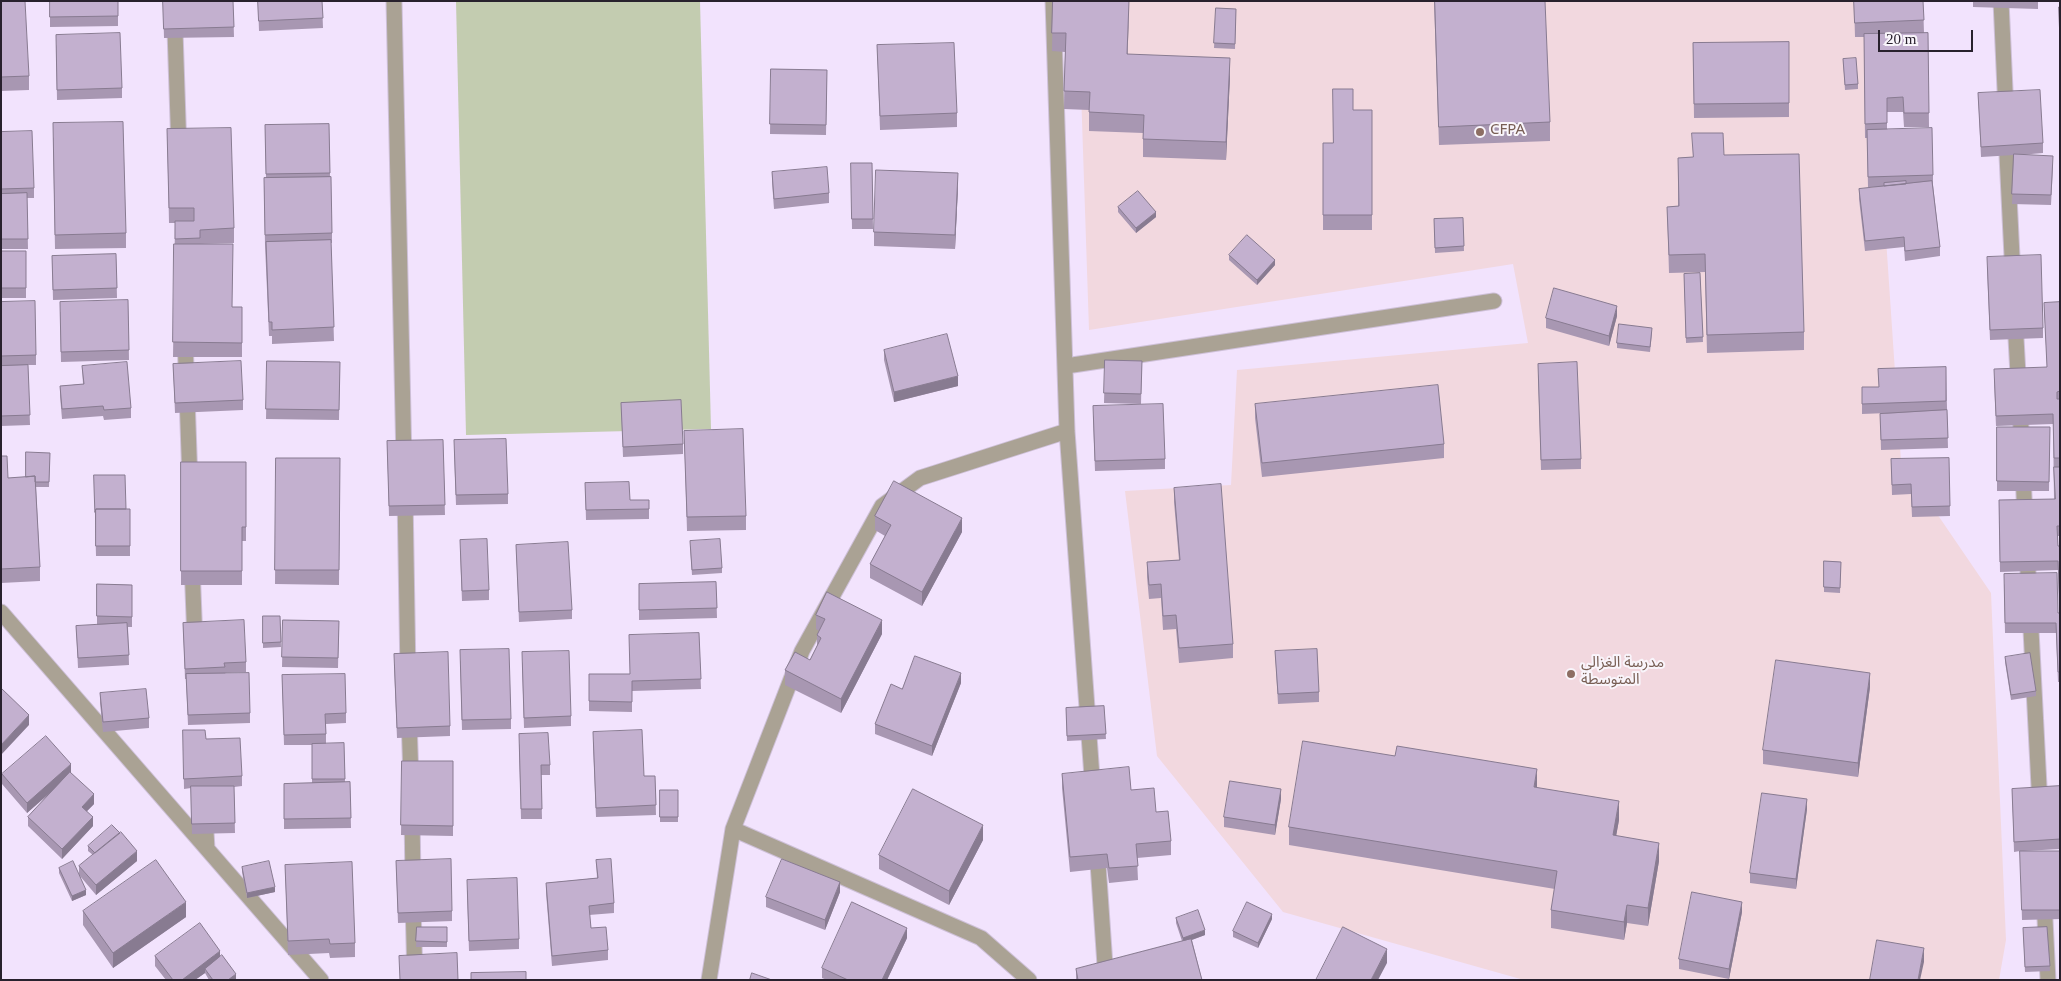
<!DOCTYPE html>
<html>
<head>
<meta charset="utf-8">
<style>
  body { margin:0 }
  #map { position:relative; width:2061px; height:981px; overflow:hidden; background:#f2e3fd; font-family:Georgia,serif }
  canvas { display:block }
  .frame { position:absolute; inset:0; border:2px solid #28212d; pointer-events:none }
  .scale { position:absolute; left:1878px; top:30px; width:95px; height:22px; box-sizing:border-box; border:2px solid #28212d; border-top:0; padding-left:6px; font-size:15px; line-height:18px; white-space:nowrap; color:#28212d; -webkit-text-stroke:4px #f9f5fb; paint-order:stroke }
</style>
</head>
<body>
<div id="map">
<canvas width="2061" height="981"></canvas>
<div class="frame"></div>
<div class="scale">20 m</div>
</div>
<script>
const context = document.querySelector('canvas').getContext('2d');
context.lineJoin = 'round';
function fill(path, color) { context.fillStyle = color; context.fill(path, 'evenodd'); }
function trace(path, color, width, dash) { context.strokeStyle = color; context.lineWidth = width; context.lineCap = dash ? 'butt' : 'round'; context.setLineDash(dash || []); context.stroke(path); }
function drawText(font, color, halo, rows, align = 'center') {
  context.font = font + ' Georgia,"Noto Sans Arabic",serif'; context.lineWidth = 4; context.setLineDash([]); context.textBaseline = 'middle'; context.strokeStyle = halo; context.fillStyle = color; for (const [text, x, y, turn = 0] of rows) {
    context.save(); context.translate(x, y); context.rotate((+turn || 0) * Math.PI / 180); context.textAlign = isNaN(turn) ? turn : align; if (halo) context.strokeText(text, 0, 0); context.fillText(text, 0, 0); context.restore();
  }
}
fill(new Path2D(`
  M1078,1h792l31,460 90,132 15,347 -7,40h-475l-241,-68 -126,-156 -32,-265 106,-6 6,-115 291,-27 -15,-79 -424,66z`), '#f2d8df');
fill(new Path2D(`
  M456,1h244l11,428 -245,6z`), '#c3ccb0');
const street = new Path2D(`
  M174,1l5,149
  M394,1l10,461
  M1053,1l14,430 26,360
  M2001,1l5,111
  M2006,135l7,142
  M2015,320l7,127
  M185,338l5,144
  M1066,366l428,-65
  M2023,472l2,47
  M405,495l3,180
  M2027,552l13,254
  M192,565l3,77
  M1,612l320,368
  M409,718l2,62
  M205,815l2,34
  M412,815l1,65
  M733,829l248,109 48,42
  M1097,849l9,131
  M2044,899l4,81
  M413,903l2,77
  M709,980l24,-151 69,-178 80,-145 38,-28 147,-47`);
trace(street, '#cec0d8', 17);
trace(street, '#aaa294', 15);
fill(new Path2D(`
  M1,1l28,75v14l-28,1z
  M50,1h68v25l-68,1z
  M163,1h70l1,36 -70,1z
  M258,1h64l1,27 -64,3z
  M1053,1l75,53 102,22 -4,84 -83,-3v-24l-54,-2v-21l-25,-1 1,-57 -13,-1z
  M1434,1l116,121v19l-111,4z
  M1854,1h69l1,32h4l1,94h-25l-1,-15h-16v17l46,46v10l7,62v9l-35,5 -1,-14 -39,4 -6,-52v-10l23,-2h-14l-1,-49h-2l-1,-101h-9z
  M1973,1h65v8l-65,-2z
  M1216,8l20,1 -1,40 -21,-1z
  M1789,42v75l-95,1 -1,-75z
  M56,45l66,43v10l-65,2z
  M877,45l80,68v14l-77,3z
  M1843,59l15,25v5l-13,1z
  M771,69l56,1 -1,65 -56,-1z
  M1978,93l65,50v10l-23,2 33,11 -2,39 -39,-1 2,-49 -33,2z
  M1372,110v120h-49v-87h10z
  M329,124l1,53 2,56v10h-1l3,98 -62,3v-8h-3l-4,-91 -1,-57 2,-10 -1,-53z
  M167,129l67,99v15l-34,1 32,63h10v50h-69l2,-134h-6z
  M1,132l33,56v10h-7l1,51h-27z
  M53,137l73,96v15l-71,1z
  M1724,155l80,177v18l-97,3 -2,-81 -36,1 -2,-66 11,-1v-48z
  M851,163h21l1,66h-21z
  M772,172l57,21v10l-55,6 -2,-27z
  M958,187l-3,62 -81,-3v-14z
  M1118,207l38,10 -20,16 -18,-21z
  M1463,218l1,33 -29,2 -1,-34z
  M1,251l25,37v10h-25z
  M116,254l1,44 -64,2 -1,-44z
  M1229,255l46,10 -18,20 -28,-25z
  M1987,267l56,61v10l-53,2z
  M1700,273l3,69 -17,1 -2,-69z
  M128,300l1,60 -68,2 -1,-50z
  M1,302l35,53v10h-8l2,60 -29,1z
  M2060,302v234h-2v10h2v136h-2l-2,-49h-51l-1,-49 55,29 -1,-43 -58,2 -1,-72 55,-1 -1,-75 -57,2 -2,-47 53,-12 -3,-64z
  M1617,316l-8,30 -63,-18v-10z
  M1652,333l-2,19 -33,-4v-5z
  M884,350l74,36 -64,16 -10,-42z
  M1105,360l37,1 -1,43 -37,-1z
  M267,361l73,1 -1,58 -73,-1z
  M173,364l70,36v10l-68,3z
  M82,366l49,42v10l-27,2 -1,-4 -41,3 -2,-23v-10l23,-2z
  M1946,367l2,81 -67,2 -1,-36 7,-1 -25,1v-27h17l-1,-18z
  M1538,374l43,85v10l-40,1z
  M621,403l62,41v10l-60,3z
  M1255,404l189,40v14l-182,19 -7,-59z
  M1093,416l72,43v10l-70,2z
  M1997,427h53l-1,64h-52z
  M684,431l62,85v14l-59,1z
  M443,440l2,75 -56,1 -2,-75z
  M454,450l54,44v10l-52,1z
  M50,453l-1,34h-13l4,80v14l-39,2v-127l7,22 18,-1z
  M276,458h64l-1,127 -64,-1z
  M1949,458l1,58 -38,1 -1,-23 -19,1 -1,-36z
  M181,462h65v79h-4v44h-61z
  M94,475l32,34h4v47h-34z
  M585,483l45,17h19v19l-63,1z
  M1174,488l59,156v14l-54,5 -3,-34 -13,1 -2,-32 -12,1 -2,-22v-15l32,-2 -5,-58z
  M875,516l87,16 -40,74 -52,-28v-14l15,-28 -10,-6z
  M516,545l56,65v9l-53,3z
  M690,546l32,22v5l-30,2z
  M460,550l29,40v10l-27,1z
  M1824,561l17,1 -1,31 -16,-1z
  M716,582l1,36 -78,2v-36z
  M97,584l35,1v42h-4l1,38 -51,3 -2,-42 21,-1z
  M816,615l66,19 -41,79 -56,-28v-15l25,-10 7,-14v-11l2,-4 -3,-2z
  M263,616h17l1,31 -18,1z
  M283,620l56,1 -1,47 -56,-1z
  M183,623l63,39v10l-21,1 25,40v10l-62,2 -2,-46h-1z
  M699,633l2,56 -69,2v21l-43,-1v-37h41z
  M1275,651l44,41v10l-41,2z
  M2005,657l31,34v5l-25,4 -6,-38z
  M460,660l51,59v10l-49,1z
  M522,662l49,54v10l-47,2z
  M394,664l56,62v10l-53,2z
  M282,675l64,38v10l-20,1v20l18,-1 1,39h5l1,46 -67,1v-45l28,-1v-38h-28z
  M961,683l-29,73 -57,-22v-10l27,-35z
  M1870,687l-12,90 -95,-13v-14z
  M100,693l49,25v10l-46,4 -3,-29z
  M1104,706l2,33 -39,2 -1,-33z
  M183,730l23,9 36,37v10l-8,1 1,46 -43,1 -1,-46 -7,1z
  M593,742l51,34h11l1,39 -60,2z
  M519,744l31,21v10h-9l1,44h-21z
  M402,761h51v75l-52,-1z
  M71,773l23,31 -7,7 6,15 -31,33 -34,-33v-9l22,-24 -23,20 -25,-29v-10z
  M1062,774l69,16 25,22 15,29v14l-34,3 1,22 -29,3 -2,-15 -37,4 -8,-84z
  M2060,786v63l-36,2h36v68l-38,1 -2,-69 -6,1 -2,-63z
  M1537,788l82,32 -3,16 43,25 -11,65 -21,-3 -3,17 -73,-12v-18l4,-21 -266,-44v-18z
  M660,790h18v32h-18z
  M1281,799l-6,36 -51,-8v-10z
  M1807,809l-11,80 -46,-6v-10z
  M983,840l-34,65 -70,-36v-14z
  M88,846l49,15 -41,34 -16,-19 6,19 -14,6 -13,-28v-5l20,8v-10l14,-11 -5,-4z
  M596,860l18,43v10l-25,2 2,13 17,22v10l-56,6 -6,-73v-10l51,-5z
  M396,861l56,50v10l-54,2z
  M285,865l70,78v14l-25,1 -1,-5 -41,2z
  M242,867l33,25 -28,6 -5,-26z
  M467,890l52,49v10l-50,2z
  M840,892l-15,38 -59,-23v-10z
  M83,911l103,6 -73,51 -30,-43z
  M1742,912l-13,67 -50,-10v-10z
  M1176,918l29,17 -13,5 10,40h-126v-11l106,-28 -6,-18z
  M1272,919l-14,29 -25,-11v-6z
  M417,927h30v20h-31z
  M2047,927l3,44 -25,1 -2,-44z
  M907,938l-20,42h-60l-5,-2v-10z
  M155,956h65l16,23 -1,1h-26l-4,-7 -10,7h-29l-11,-14z`), '#a897b2');
fill(new Path2D(`
  M1129,1v9l-2,63v-19z
  M1230,58v18l-4,84v-18z
  M958,173v14l-3,62v-14z
  M1156,212v5l-20,16v-5z
  M1275,260v5l-18,20v-5z
  M1617,306v10l-8,30v-10z
  M958,376v10l-64,16v-10z
  M962,518v14l-40,74v-14z
  M882,620v14l-41,79v-14z
  M961,673v10l-29,73v-10z
  M1870,673v14l-12,90v-14z
  M29,715v10l-28,30v-10z
  M71,764v10l-44,39v-10z
  M1537,769v18h-3z
  M1281,789v10l-6,36v-10z
  M94,794v10l-12,12v-9z
  M1807,799v10l-11,80v-10z
  M1619,801v19l-6,33v-18z
  M93,817v9l-31,33v-10z
  M983,825v15l-34,65v-14z
  M1659,843v18l-11,65v-18z
  M137,851v10l-41,34v-10z
  M840,882v10l-15,38v-10z
  M275,887v5l-28,6v-5z
  M86,890v5l-14,6v-5z
  M186,902v15l-73,51v-15z
  M1742,902v10l-13,67v-10z
  M1627,905v18l-3,17v-18z
  M1272,914v5l-14,29v-5z
  M907,928v10l-20,42h-5z
  M1205,930v5l-22,8v-5z
  M1924,948v14l-4,18h-2z
  M1387,949v14l-9,17h-7z
  M220,951v10l-15,8v4l-10,7h-13z
  M236,974v5l-1,1h-7z`), '#887b91');
const building = new Path2D(`
  M1,1h24l4,75 -28,1z
  M50,1h68v15l-68,1z
  M163,1h70l1,26 -70,2z
  M258,1h64l1,17 -64,3z
  M1053,1h76l-2,53 103,4 -4,84 -83,-3 1,-24 -55,-3 1,-20 -26,-1 2,-58h-14z
  M1435,1h110l5,121 -111,5z
  M1854,1h69l1,19 -69,3z
  M2059,7h1v32z
  M1216,8l20,1 -1,35 -21,-1z
  M120,33l2,55 -65,2 -1,-55z
  M1928,33l1,80h-25l-1,-16 -16,1v25l-22,1 -1,-90z
  M1789,42v61l-95,1 -1,-61z
  M954,43l3,70 -77,3 -3,-71z
  M1856,58l2,26 -13,1 -2,-26z
  M771,69l56,1 -1,55 -56,-1z
  M1333,89h20v21h19v105h-49v-72h10z
  M2040,90l3,53 -62,4 -3,-54z
  M123,122l3,111 -71,2 -2,-112z
  M329,124l1,49 -64,1 -1,-49z
  M231,128l3,100 -34,2v8l-25,1v-18h19v-13h-25l-2,-79z
  M1932,128l1,47 -65,2 -1,-47z
  M32,131l2,57 -33,1v-57z
  M1692,133h31l1,22 75,-1 5,178 -97,3 -2,-81 -36,1 -2,-48 12,-1 -1,-48 15,-1z
  M2014,154l39,2 -2,39 -39,-1z
  M851,163h21l1,56h-21z
  M827,167l2,26 -55,6 -2,-27z
  M876,170l82,3 -3,62 -81,-3z
  M331,177l1,56 -67,2 -1,-57z
  M1906,181v3l-22,2v-3z
  M1932,181l8,66 -35,4 -1,-14 -39,4 -6,-52z
  M1138,191l18,21 -20,16 -18,-21z
  M27,193l1,46h-27v-45z
  M1463,218l1,28 -29,2 -1,-29z
  M1247,235l28,25 -18,20 -28,-25z
  M331,240l3,87 -62,3v-8h-3l-3,-80z
  M174,244h59l-1,63h10v36l-69,-1z
  M1,251h25v37h-25z
  M116,254l1,34 -64,2 -1,-34z
  M2041,255l2,73 -53,2 -3,-73z
  M1700,273l3,64 -17,1 -2,-64z
  M1554,288l63,18 -8,30 -63,-18z
  M128,300l1,50 -68,2 -1,-50z
  M35,301l1,54 -35,1v-54z
  M2060,302v89l-3,1v7h3v59h-6l-1,-44 -57,2 -2,-47 53,-2 -3,-64z
  M1619,324l33,4 -2,19 -33,-4z
  M947,334l11,42 -64,16 -10,-42z
  M1105,360l37,1 -1,33 -37,-1z
  M241,361l2,39 -68,3 -2,-39z
  M267,361l73,1 -1,48 -73,-1z
  M127,362l4,46 -27,2 -1,-4 -41,3 -2,-23 24,-2 -2,-18z
  M1577,362l4,97 -40,1 -3,-96z
  M28,365l2,50 -29,1v-50z
  M1946,367v34l-84,3v-17h17l-1,-18z
  M1438,385l6,59 -182,19 -7,-59z
  M681,400l2,44 -60,3 -2,-44z
  M1163,404l2,55 -70,2 -2,-55z
  M1947,410l1,28 -67,2 -1,-26z
  M1997,427h53l-1,55 -52,-1z
  M743,429l3,87 -59,1 -3,-86z
  M506,439l2,55 -52,1 -2,-55z
  M443,440l2,65 -56,1 -2,-65z
  M26,452l24,1 -1,29h-14v-6l-9,1z
  M1,456h6l1,22 27,-2 5,91 -39,2z
  M276,458h64l-1,112h-64z
  M1949,458l1,48 -38,1 -1,-23 -19,1 -1,-26z
  M181,462h65v65h-4v44h-61z
  M2054,467h6v59h-3l1,20h2v59l-2,-44 -58,1 -1,-62 56,-1z
  M94,475h31l1,34h-30l-1,3z
  M894,481l68,37 -40,74 -52,-28 21,-39 -16,-9z
  M629,482l1,18h19v9l-63,1 -1,-27z
  M1221,484l12,160 -54,4 -3,-33 -13,1 -2,-32 -12,1 -2,-23 33,-2 -6,-72z
  M96,509h34v37h-34z
  M487,539l2,51 -27,1 -2,-51z
  M720,539l2,29 -30,2 -2,-29z
  M568,542l4,68 -53,2 -3,-67z
  M1824,561l17,1 -1,26 -16,-1z
  M2057,573l1,40h2v59h-2l-2,-49h-51l-1,-49z
  M716,582l1,26 -78,2v-26z
  M97,584l35,1v32l-35,-1z
  M827,592l55,28 -41,79 -56,-29 10,-18 15,8 11,-22 -4,-3 8,-16 -9,-4z
  M263,616h17l1,26 -18,1z
  M244,620l2,42 -22,1 1,4 -40,2 -2,-46z
  M283,620l56,1 -1,37 -56,-1z
  M127,623l2,32 -51,3 -2,-32z
  M699,633l2,46 -69,2v21l-43,-1v-27h41l-1,-39z
  M509,649l2,70 -49,1 -2,-70z
  M1317,649l2,43 -41,2 -3,-43z
  M569,651l2,65 -47,2 -2,-66z
  M448,652l2,74 -53,2 -3,-74z
  M2030,653l6,38 -25,4 -6,-38z
  M915,656l46,17 -29,73 -57,-22 16,-40 11,5z
  M1776,660l94,13 -12,90 -95,-13z
  M249,673l1,40 -62,2 -2,-41z
  M345,674l1,39 -21,1 1,20 -42,1 -2,-60z
  M1,688l28,27 -28,30z
  M146,689l3,29 -46,4 -3,-29z
  M1104,706l2,28 -39,2 -1,-28z
  M183,730h22l1,9 34,-1 2,38 -58,3z
  M642,730l2,46h11l1,29 -60,3 -3,-76z
  M548,733l2,32h-9l1,44h-21l-2,-75z
  M46,736l25,28 -44,39 -25,-29z
  M1303,741l92,15 2,-10 140,23 -3,18 85,14 -6,34 46,8 -11,65 -21,-3 -3,17 -73,-12 6,-39 -268,-44z
  M344,743l1,36h-33v-35z
  M402,761h51v65l-52,-1z
  M1129,767l2,23 23,-2 2,24 12,-1 3,30 -35,3 2,22 -29,2 -2,-14 -37,3 -8,-83z
  M70,772l24,22 -12,13 11,10 -31,32 -34,-32z
  M1230,781l51,8 -6,36 -51,-8z
  M350,782l1,36 -67,1v-35z
  M191,786h43l1,37 -43,1z
  M2060,786v53l-46,3 -2,-53z
  M913,789l70,36 -34,66 -70,-36z
  M660,790h18v27h-18z
  M1762,793l45,6 -11,80 -46,-6z
  M112,825l8,8 -25,20 -7,-7z
  M121,832l16,19 -41,34 -17,-19z
  M2020,851h40v59h-38z
  M451,859l1,52 -54,2 -2,-52z
  M611,859l3,44 -25,3 2,22 15,-1 2,23 -56,6 -6,-73 52,-5 -2,-18z
  M782,859l58,23 -15,38 -59,-23z
  M156,860l30,42 -73,51 -30,-42z
  M73,861l13,29 -14,6 -13,-28z
  M269,861l6,26 -28,6 -5,-26z
  M352,862l3,81 -25,1 -1,-5 -41,2 -3,-76z
  M517,878l2,61 -50,2 -2,-61z
  M1692,892l50,10 -13,67 -50,-10z
  M852,902l55,26 -25,52h-34l-26,-12z
  M1247,902l25,12 -14,29 -25,-12z
  M1198,910l7,20 -22,8 -7,-20z
  M200,923l20,28 -38,29h-9l-18,-24z
  M417,927h30v15l-31,-1z
  M1343,927l44,22 -16,31h-55z
  M2047,927l3,39 -25,1 -2,-39z
  M1191,939l11,41h-124l-2,-11z
  M1877,940l47,8 -6,32h-48z
  M457,953l1,27h-58l-1,-24z
  M222,955l14,19 -8,6h-15l-8,-11z
  M526,972v8h-55v-7z
  M752,973l20,7h-22z`);
fill(building, '#c3b0cf');
trace(building, '#887b91', 1);
for (const [x, y, r, color] of [
  [1480,132,5,"#8d6e63"],
  [1571,674,5,"#8d6e63"]
]) { const dot = new Path2D(); dot.arc(x, y, r, 0, 2 * Math.PI); context.fillStyle = color; context.fill(dot); trace(dot, '#f9f5fb', 2); }
drawText('15px', '#785e54', '#f9f5fb', [
  ["CFPA",1490,132],
  ["مدرسة الغزالي",1581,665],
  ["المتوسطة",1581,682]
], 'left');
</script>
</body>
</html>
